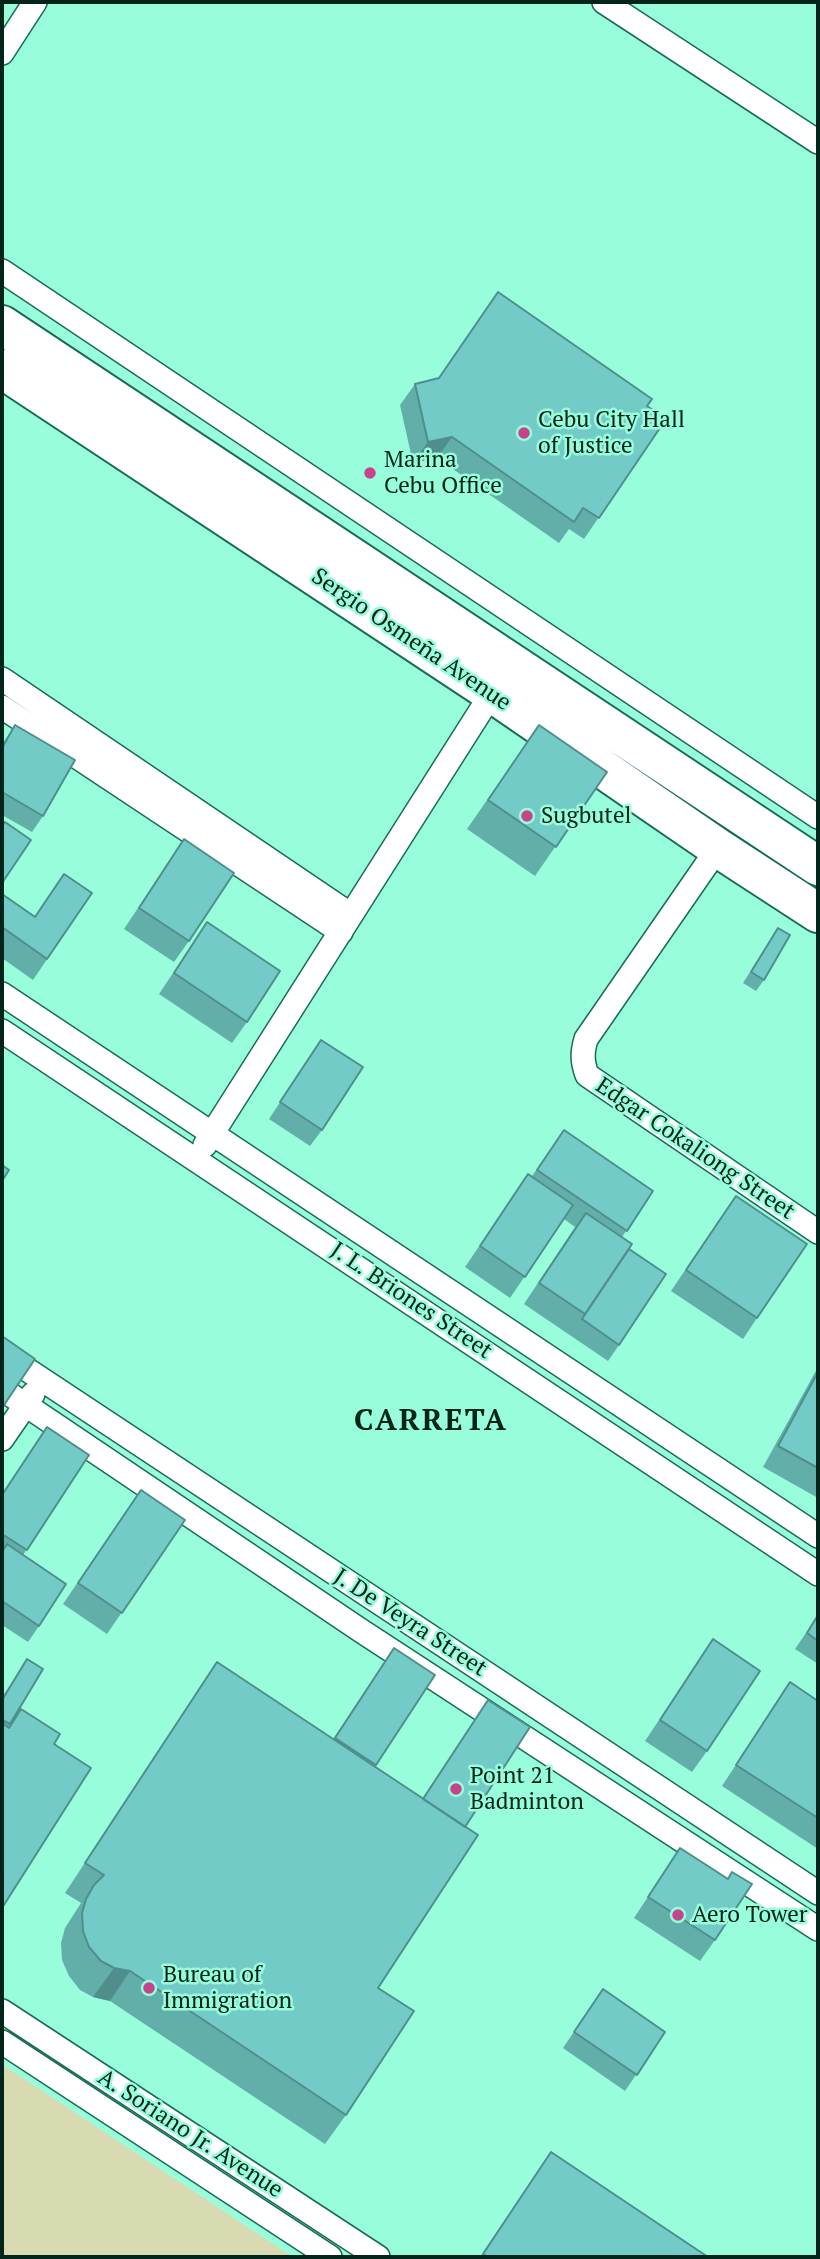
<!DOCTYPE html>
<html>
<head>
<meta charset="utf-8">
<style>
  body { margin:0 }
  #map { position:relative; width:820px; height:2259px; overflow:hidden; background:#98fddb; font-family:"PT Serif",serif }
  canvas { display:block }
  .frame { position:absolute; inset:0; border:4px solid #03241b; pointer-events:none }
</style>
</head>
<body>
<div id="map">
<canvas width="820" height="2259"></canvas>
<div class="frame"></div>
</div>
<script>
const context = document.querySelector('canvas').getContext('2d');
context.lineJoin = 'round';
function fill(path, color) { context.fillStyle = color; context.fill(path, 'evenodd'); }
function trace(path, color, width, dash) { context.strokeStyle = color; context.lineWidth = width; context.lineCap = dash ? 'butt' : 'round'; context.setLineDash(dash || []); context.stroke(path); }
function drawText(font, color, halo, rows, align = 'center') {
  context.font = font + ' "PT Serif",serif'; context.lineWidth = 5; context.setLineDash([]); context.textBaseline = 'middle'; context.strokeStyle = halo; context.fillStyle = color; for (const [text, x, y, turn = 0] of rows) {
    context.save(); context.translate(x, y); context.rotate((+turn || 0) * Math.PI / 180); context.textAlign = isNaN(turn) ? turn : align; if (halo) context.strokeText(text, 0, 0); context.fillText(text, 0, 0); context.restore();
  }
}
fill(new Path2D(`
  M2,2064l291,193h-291z`), '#d8dab2');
const street = new Path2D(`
  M604,2l214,140
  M2,53l33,-51
  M2,271l816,546
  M2,679l349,236
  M2,707l339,225
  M718,848l-132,191c-4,14 -4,22 1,36l231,157
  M2,994l816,542
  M2,1031l816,543
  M205,1145l287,-452
  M2,1353l816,540
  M2,1389l358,241 458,299
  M2,1439l31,-45
  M2,2011l376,246
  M2,2042l328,215`);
const highway = new Path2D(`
  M2,325l816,541
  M2,369l490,324 226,155 100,65`);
trace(street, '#186b55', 26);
trace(highway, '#186b55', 42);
trace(street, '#fff', 23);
trace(highway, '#fff', 38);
fill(new Path2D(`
  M415,384l232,22 19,13 -82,120 -15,-10 -10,14 -122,-85 -24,5 -13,-58z
  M15,725l28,91 -11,16 -30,-17v-70z
  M539,725l68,47 -72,104 -68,-47z
  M184,839l5,102 -15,21 -50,-33z
  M92,893l-59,87 -31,-22v-64l33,22z
  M207,922l40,100 -15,21 -73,-49z
  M778,928l-14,52 -8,11 -13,-8z
  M321,1040l1,90 -12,16 -41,-27z
  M564,1130l89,61 -31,46 7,12 -10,96 -11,16 -84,-57 51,-77 -11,-8 -54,79 -45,-31 49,-72 18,-19z
  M721,1217l36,101 -14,21 -72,-48z
  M818,1367v131l-55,-31z
  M47,1427l42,28 -66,100 16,71 -11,16 -26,-17v-131z
  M126,1511l59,9 -78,114 -44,-30z
  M818,1615v49l-23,-15z
  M713,1639l-6,112 -15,21 -47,-31z
  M394,1648l41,27 -60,92 47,32 66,-99 -23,127 -87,161 -32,127 -21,29 -215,-143 -17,-4 -13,-7 -11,-14 -7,-16 -1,-17 4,-15 16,-25 -16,-10 132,-201 20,-30 116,77z
  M27,1659l16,10 -35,58 13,-18 33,35 -52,164v-210z
  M790,1682l28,19v148l-96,-63z
  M680,1848l35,92 -15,21 -66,-43z
  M603,1989l62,43 -40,59 -62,-43z
  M551,2152l157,105h-228z`), '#62afaa');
fill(new Path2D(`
  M452,437l-15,21 -24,5 15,-21z
  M114,1968l16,3 -20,30 -17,-4z`), '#508e8b');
const building = new Path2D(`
  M498,292l154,107 -5,7 19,13 -67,99 -16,-10 -9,14 -122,-85 -24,5 -13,-58 24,-6z
  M15,725l60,35 -32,56 -41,-24v-44z
  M539,725l68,47 -51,75 -68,-47z
  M5,822l26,18 -29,43v-57z
  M184,839l50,34 -45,68 -50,-33z
  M64,874l28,19 -45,66 -45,-32v-33l33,23z
  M207,922l73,49 -33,51 -73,-49z
  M778,928l12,7 -26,45 -13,-8z
  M321,1040l42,27 -41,63 -42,-28z
  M564,1130l89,61 -26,40 -90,-61z
  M2,1165l7,5 -7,11z
  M528,1174l45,31 -48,72 -45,-31z
  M736,1196l71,48 -50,74 -71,-48z
  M586,1213l46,31 -47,70 -46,-31z
  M629,1249l37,25 -47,71 -37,-26z
  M2,1336l33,23 -33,49z
  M818,1372v96l-40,-22z
  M47,1427l42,28 -62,95 -25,-16v-39z
  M141,1490l44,30 -63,93 -44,-30z
  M7,1544l59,40 -27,42 -37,-25v-49z
  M818,1615v26l-11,-8z
  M713,1639l47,32 -53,80 -47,-31z
  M394,1648l41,27 -59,90 -41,-27z
  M27,1659l16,10 -33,55 -8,-4v-20z
  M217,1662l261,173 -100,153 36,23 -68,104 -216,-144 -16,-3 -13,-7 -12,-14 -6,-16 -1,-18 4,-14 8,-14 10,-10 -19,-12z
  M790,1682l28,19v117l-82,-53z
  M488,1700l42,27 -65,100 -42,-28z
  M21,1709l39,25 -6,10 37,24 -89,140v-185l7,5z
  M680,1848l48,31 4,-7 20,12 -37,56 -67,-43z
  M603,1989l62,43 -28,43 -63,-43z
  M551,2152l157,105h-220l-5,-3z`);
fill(building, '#72cbc6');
trace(building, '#508e8b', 2);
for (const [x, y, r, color] of [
  [524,433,7,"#c6448b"],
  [370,473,7,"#c6448b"],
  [527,816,7,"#c6448b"],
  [456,1789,7,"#c6448b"],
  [678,1915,7,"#c6448b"],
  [149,1988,7,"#c6448b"]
]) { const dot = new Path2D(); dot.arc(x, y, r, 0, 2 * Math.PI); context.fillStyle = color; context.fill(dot); trace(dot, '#98fddb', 2.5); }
drawText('23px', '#03241b', '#98fddb', [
  ["Cebu City Hall",538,420],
  ["of Justice",538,446],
  ["Marina",384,460],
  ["Cebu Office",384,486],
  ["Sugbutel",541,816],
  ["Point 21",470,1776],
  ["Badminton",470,1802],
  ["Aero Tower",692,1915],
  ["Bureau of",163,1975],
  ["Immigration",163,2001]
], 'left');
drawText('23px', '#03241b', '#98fddb', [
  ["Sergio Osmeña Avenue",411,640,34],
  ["Edgar Cokaliong Street",695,1149,34],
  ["J. L. Briones Street",411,1301,34],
  ["J. De Veyra Street",410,1623,33],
  ["A. Soriano Jr. Avenue",190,2134,33]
]);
context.letterSpacing = '2px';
drawText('bold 30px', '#03241b', '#98fddb', [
  ["CARRETA",431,1421]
]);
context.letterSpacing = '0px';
</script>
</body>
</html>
